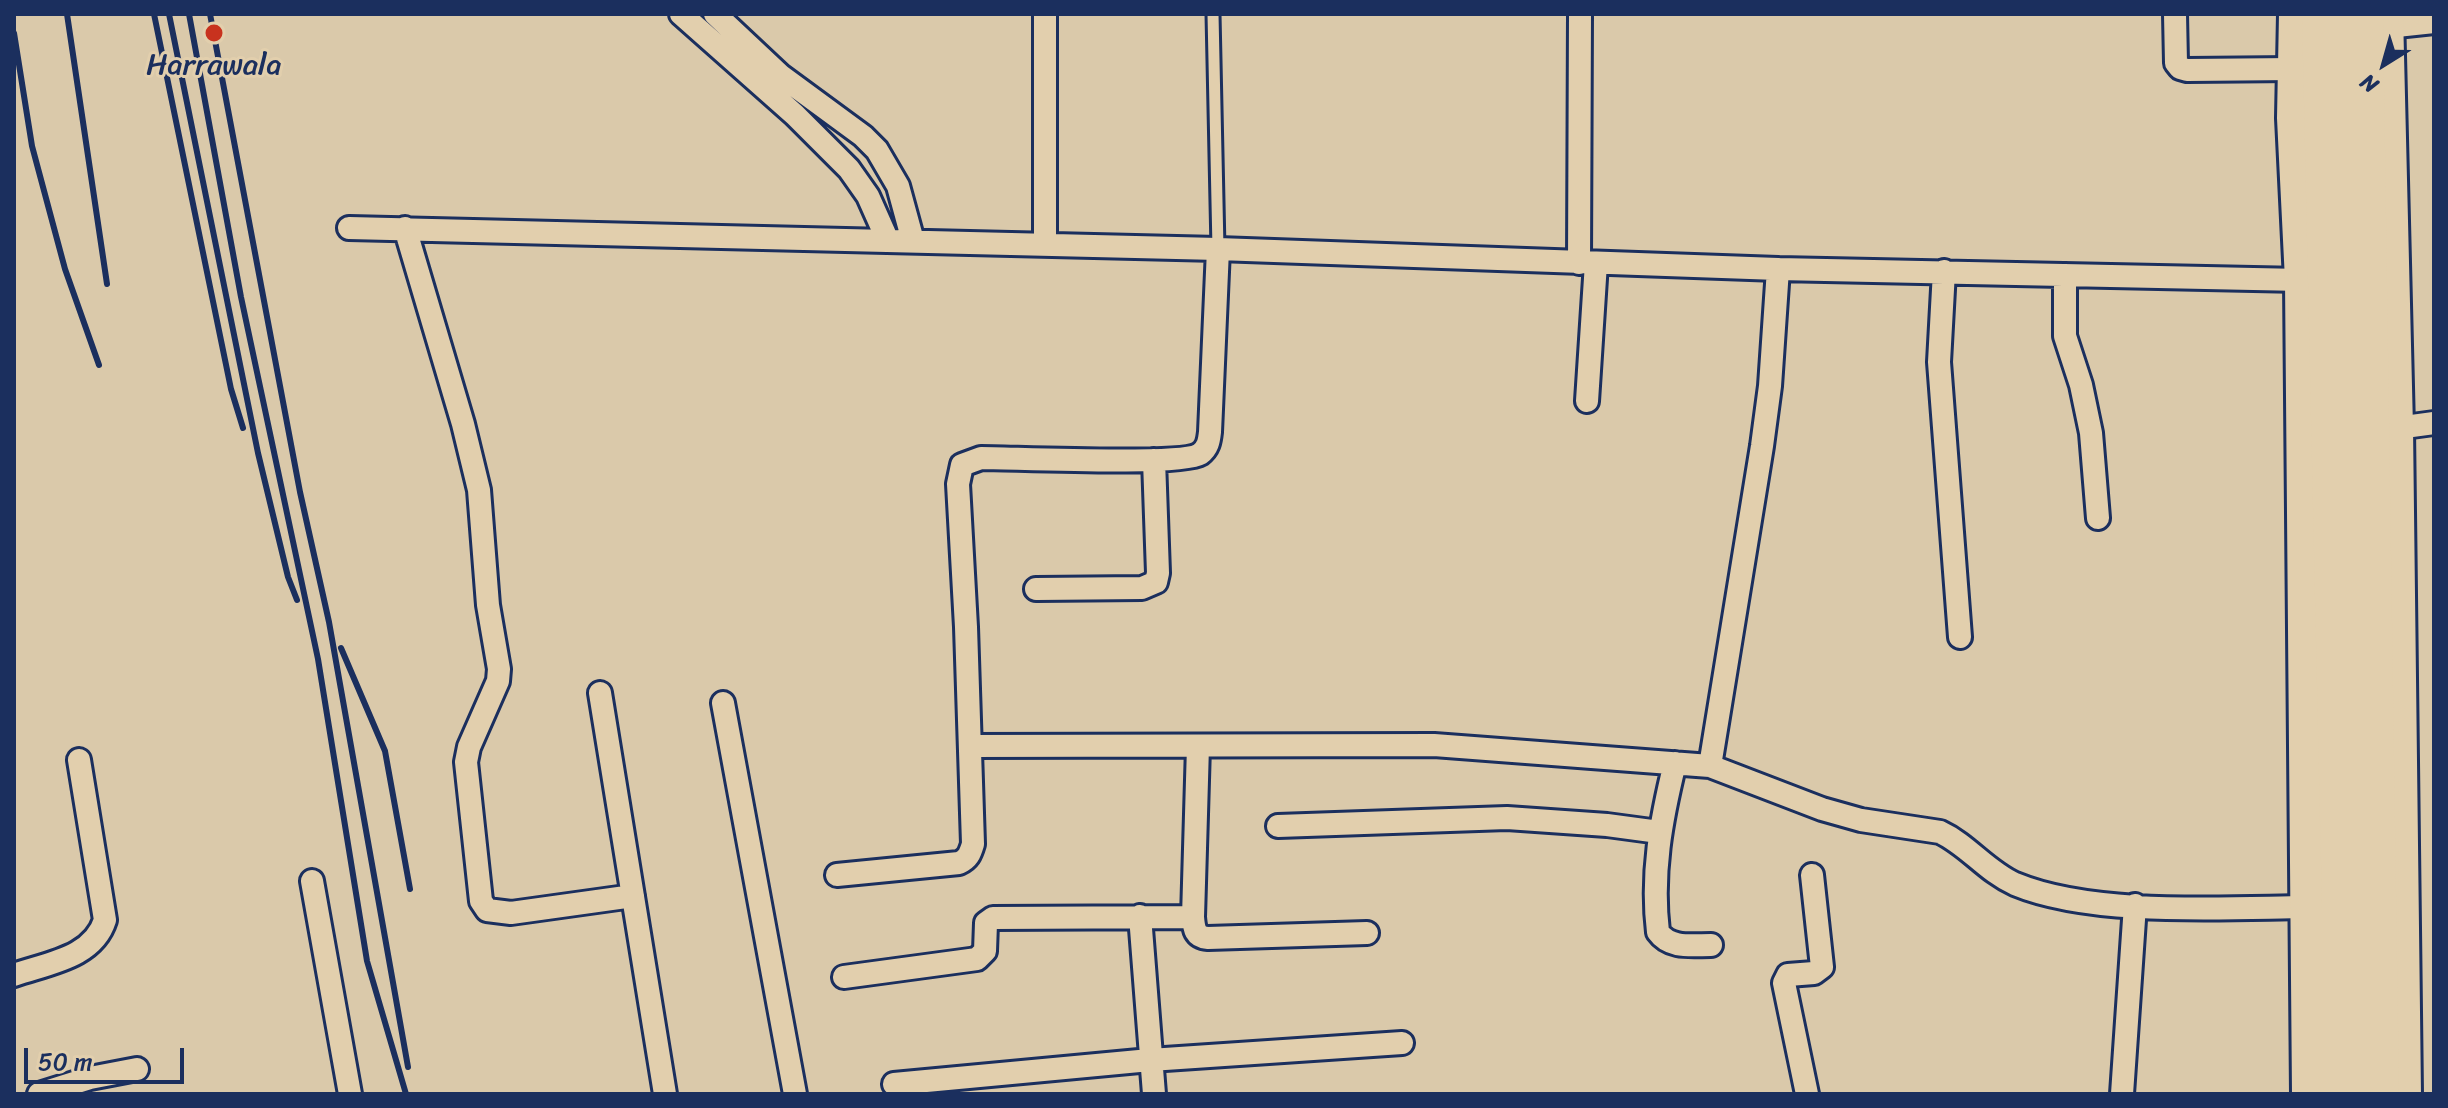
<!DOCTYPE html>
<html>
<head>
<meta charset="utf-8">
<style>
  body { margin:0 }
  #map { position:relative; width:2448px; height:1108px; overflow:hidden; background:#dac9aa; font-family:Sriracha,sans-serif }
  canvas { display:block }
  .frame { position:absolute; inset:0; border:16px solid #1b2f5e; pointer-events:none }
  .north { position:absolute; left:2344px; top:24px; width:80px; height:80px; -webkit-text-stroke:6px #e2cfad; paint-order:stroke; rotate:217deg; font-size:22px; font-weight:700; line-height:32px; text-align:center; color:#1b2f5e }
  .north::after { content:''; display:block; margin:auto; width:28px; height:36px; background:#1b2f5e; clip-path:polygon(50% 0,100% 100%,50% 72%,0 100%) }
  .scale { position:absolute; left:24px; top:1048px; width:160px; height:36px; box-sizing:border-box; border:4px solid #1b2f5e; border-top:0; padding-left:10px; font-size:24px; line-height:28px; white-space:nowrap; color:#1b2f5e; -webkit-text-stroke:6px #e2cfad; paint-order:stroke }
</style>
</head>
<body>
<div id="map">
<canvas width="2448" height="1108"></canvas>
<div class="frame"></div>
<div class="north">N</div>
<div class="scale">50 m</div>
</div>
<script>
const context = document.querySelector('canvas').getContext('2d');
context.lineJoin = 'round';
function trace(path, color, width, dash) { context.strokeStyle = color; context.lineWidth = width; context.lineCap = dash ? 'butt' : 'round'; context.setLineDash(dash || []); context.stroke(path); }
function drawText(font, color, halo, rows, align = 'center') {
  context.font = font + ' Sriracha,sans-serif'; context.lineWidth = 6; context.setLineDash([]); context.textBaseline = 'middle'; context.strokeStyle = halo; context.fillStyle = color; for (const [text, x, y, turn = 0] of rows) {
    context.save(); context.translate(x, y); context.rotate((+turn || 0) * Math.PI / 180); context.textAlign = isNaN(turn) ? turn : align; if (halo) context.strokeText(text, 0, 0); context.fillText(text, 0, 0); context.restore();
  }
}
const lane = new Path2D(`
  M1213,14l5,235`);
const street = new Path2D(`
  M681,14l114,101 54,54 19,27 20,45
  M715,14l65,61 83,61 14,14 21,36 15,55
  M1045,14v231
  M2175,14l1,49 4,5 7,2 107,-1
  M2387,27l47,-5
  M349,228l869,21 560,20 523,11
  M405,228l58,196 16,66 9,115 11,64 -1,12 -29,66 -3,15 15,139 6,9 24,3 122,-17
  M1579,263l1,-249
  M1944,271l-5,91 21,275
  M2065,275v61l16,49 10,48 7,85
  M1587,401l9,-138
  M2397,428l37,-5
  M1036,589l106,-1 14,-6 2,-9 -4,-113
  M600,693l65,401
  M723,703l72,391
  M970,746l464,-1 276,21 112,43 39,11 79,12c28,13 46,39 75,52 77,32 206,24 291,23
  M1198,746l-5,171c1,12 2,20 15,21l159,-5
  M1675,763c-14,57 -24,111 -17,169 12,17 34,13 53,13
  M1710,766l52,-320 8,-60 8,-117
  M1278,826l229,-8 100,7 52,7
  M837,875l122,-12c9,-4 11,-9 14,-19l-7,-217 -8,-143 4,-19 19,-7c33,0 200,8 219,-4 8,-6 9,-13 10,-22l8,-183
  M312,881l38,213
  M1140,916l14,178
  M14,975c34,-12 79,-17 91,-55l-26,-160
  M844,977l133,-18 8,-8 1,-28 7,-5 200,-1
  M894,1084l256,-24 252,-17
  M39,1094l51,-16 47,-9
  M1807,1094l-23,-111 4,-8 26,-2 8,-6 -10,-92
  M2122,1094l13,-189`);
const secondary = new Path2D(`
  M2295,14l-2,104 8,162 7,814
  M2387,14l10,414 8,666`);
const highway = new Path2D(`
  M2323,14l20,895v185
  M2362,14l16,1080`);
trace(lane, '#1b2f5e', 17);
trace(street, '#1b2f5e', 28);
trace(secondary, '#1b2f5e', 38);
trace(highway, '#1b2f5e', 48);
trace(lane, '#e2cfad', 11);
trace(street, '#e2cfad', 22);
trace(secondary, '#e2cfad', 32);
trace(highway, '#e2cfad', 42);
trace(new Path2D(`
  M67,14l40,270
  M154,14l77,375 12,39
  M169,14l89,439 30,124 9,23
  M189,14l52,283 77,362 49,302 39,133
  M210,14l90,478 29,130 79,445
  M14,33l18,113 33,123 34,96
  M341,648l44,103 25,138`), '#1b2f5e', 6);
for (const [x, y, r, color] of [
  [214,33,10,"#c8321e"]
]) { const dot = new Path2D(); dot.arc(x, y, r, 0, 2 * Math.PI); context.fillStyle = color; context.fill(dot); trace(dot, '#e2cfad', 3); }
drawText('30px', '#1b2f5e', '#e2cfad', [
  ["Harrawala",214,66]
]);
</script>
</body>
</html>
